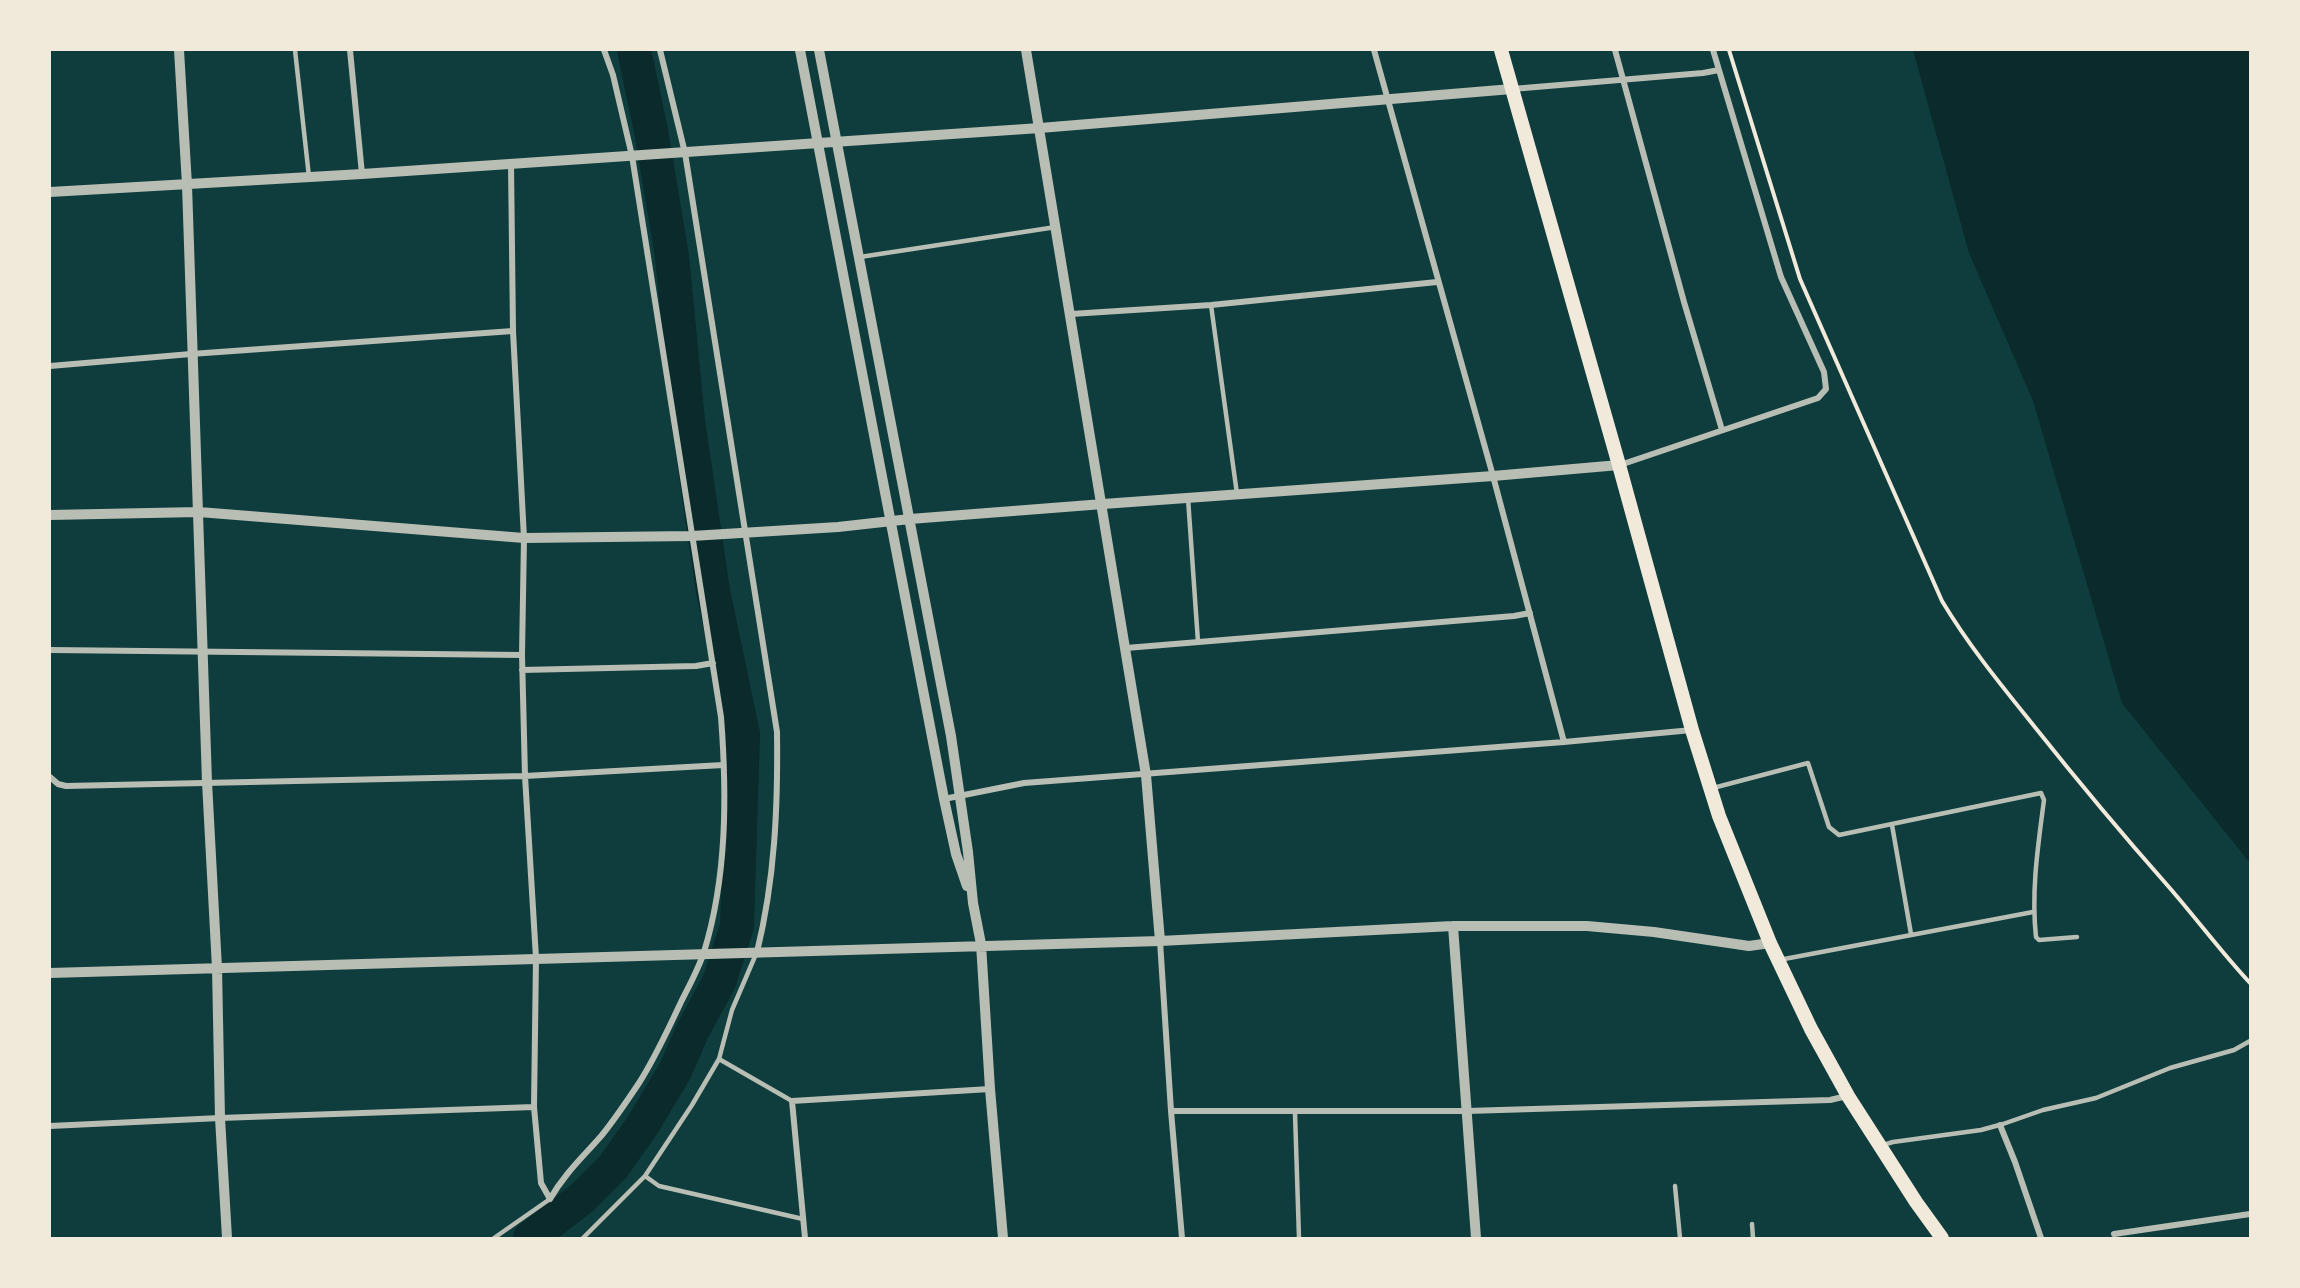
<!DOCTYPE html>
<html>
<head>
<meta charset="utf-8">
<style>
  body { margin:0 }
  #map { position:relative; width:2300px; height:1288px; overflow:hidden; background:#0f3d3e; font-family:"PT Sans Narrow",sans-serif }
  canvas { display:block }
  .frame { position:absolute; inset:0; border:51px solid #f1e9da; pointer-events:none }
</style>
</head>
<body>
<div id="map">
<canvas width="2300" height="1288"></canvas>
<div class="frame"></div>
</div>
<script>
const context = document.querySelector('canvas').getContext('2d');
context.lineJoin = 'round';
function fill(path, color) { context.fillStyle = color; context.fill(path, 'evenodd'); }
function trace(path, color, width, dash) { context.strokeStyle = color; context.lineWidth = width; context.lineCap = dash ? 'butt' : 'round'; context.setLineDash(dash || []); context.stroke(path); }
fill(new Path2D(`
  M1913,50h337v813l-128,-160 -89,-302 -64,-148z`), '#0a2a2b');
trace(new Path2D(`
  M530,1238l52,-40 31,-31 29,-41 33,-55 18,-41 26,-48 18,-56 6,-192 -30,-143 -25,-170 -16,-165 -21,-125 -17,-81`), '#0a2a2b', 34);
trace(new Path2D(`
  M1729,50l71,229 142,322c27,45 59,84 92,125 43,54 88,108 134,160 28,32 53,66 82,97`), '#f1e9da', 4);
trace(new Path2D(`
  M295,50l14,127
  M860,257l196,-30
  M1211,305l26,189
  M1188,498l10,144
  M1713,788l95,-25 21,64 10,8 202,-42 3,7c-6,46 -13,91 -8,137l3,3 38,-3
  M1892,825l19,109
  M1779,960l254,-48
  M719,1059l73,42
  M1295,1113l4,125
  M1883,1145l10,-3 88,-12 22,-6 40,-14 53,-12 74,-30 64,-18 16,-9
  M645,1176l14,10 144,33
  M1675,1186l5,52
  M1752,1224l1,14
  M494,1238l56,-39
  M583,1238l62,-62 47,-71 27,-46 13,-49 24,-56`), '#b8beb3', 4.5);
trace(new Path2D(`
  M350,50l12,124
  M660,50l25,103 92,579c1,74 -2,147 -20,220
  M1374,50l119,426 71,266
  M1615,50l69,252 38,128
  M1512,89l191,-16 16,-3
  M511,164l2,167 11,207 -2,117 3,121 11,182 -2,149 7,76 9,16
  M1071,314l140,-9 226,-23
  M50,366l141,-12 322,-23
  M1620,465l198,-67 8,-9 -2,-17 -43,-95 -68,-227
  M1126,648l388,-32 16,-3
  M50,650l472,5
  M522,670l174,-4 17,-3
  M50,777l8,7 8,2 459,-10 198,-11
  M944,799l80,-16 540,-41 128,-12
  M1160,941l11,170 11,127
  M1171,1111h296l363,-11 17,-4
  M2000,1125l15,37 26,76
  M50,1126l170,-8 314,-11
  M550,1199c15,-26 33,-42 52,-64 13,-16 25,-34 37,-52 16,-25 29,-53 42,-81 8,-16 17,-32 23,-50 23,-75 23,-157 17,-235l-89,-561 -19,-81 -9,-25
  M2114,1234l136,-20
  M805,1238l-13,-137 198,-12`), '#b8beb3', 6);
trace(new Path2D(`
  M179,50l8,135 20,597 10,186 3,150 7,120
  M800,50l144,749 12,55 11,32
  M819,50l132,686 17,116 5,51 8,41 9,145 13,149
  M1026,50l120,725 14,166
  M50,192l312,-18 678,-46 472,-39
  M50,515l149,-3 325,26 168,-2 146,-9 72,-8 193,-15 390,-28 126,-11
  M1453,926l23,312
  M50,973l1110,-32 293,-15h134l67,6 95,14 21,-3`), '#b8beb3', 10);
trace(new Path2D(`
  M1501,50l118,415 73,265 27,86 51,127 41,86 37,67 68,106 26,36`), '#f1e9da', 14);
</script>
</body>
</html>
